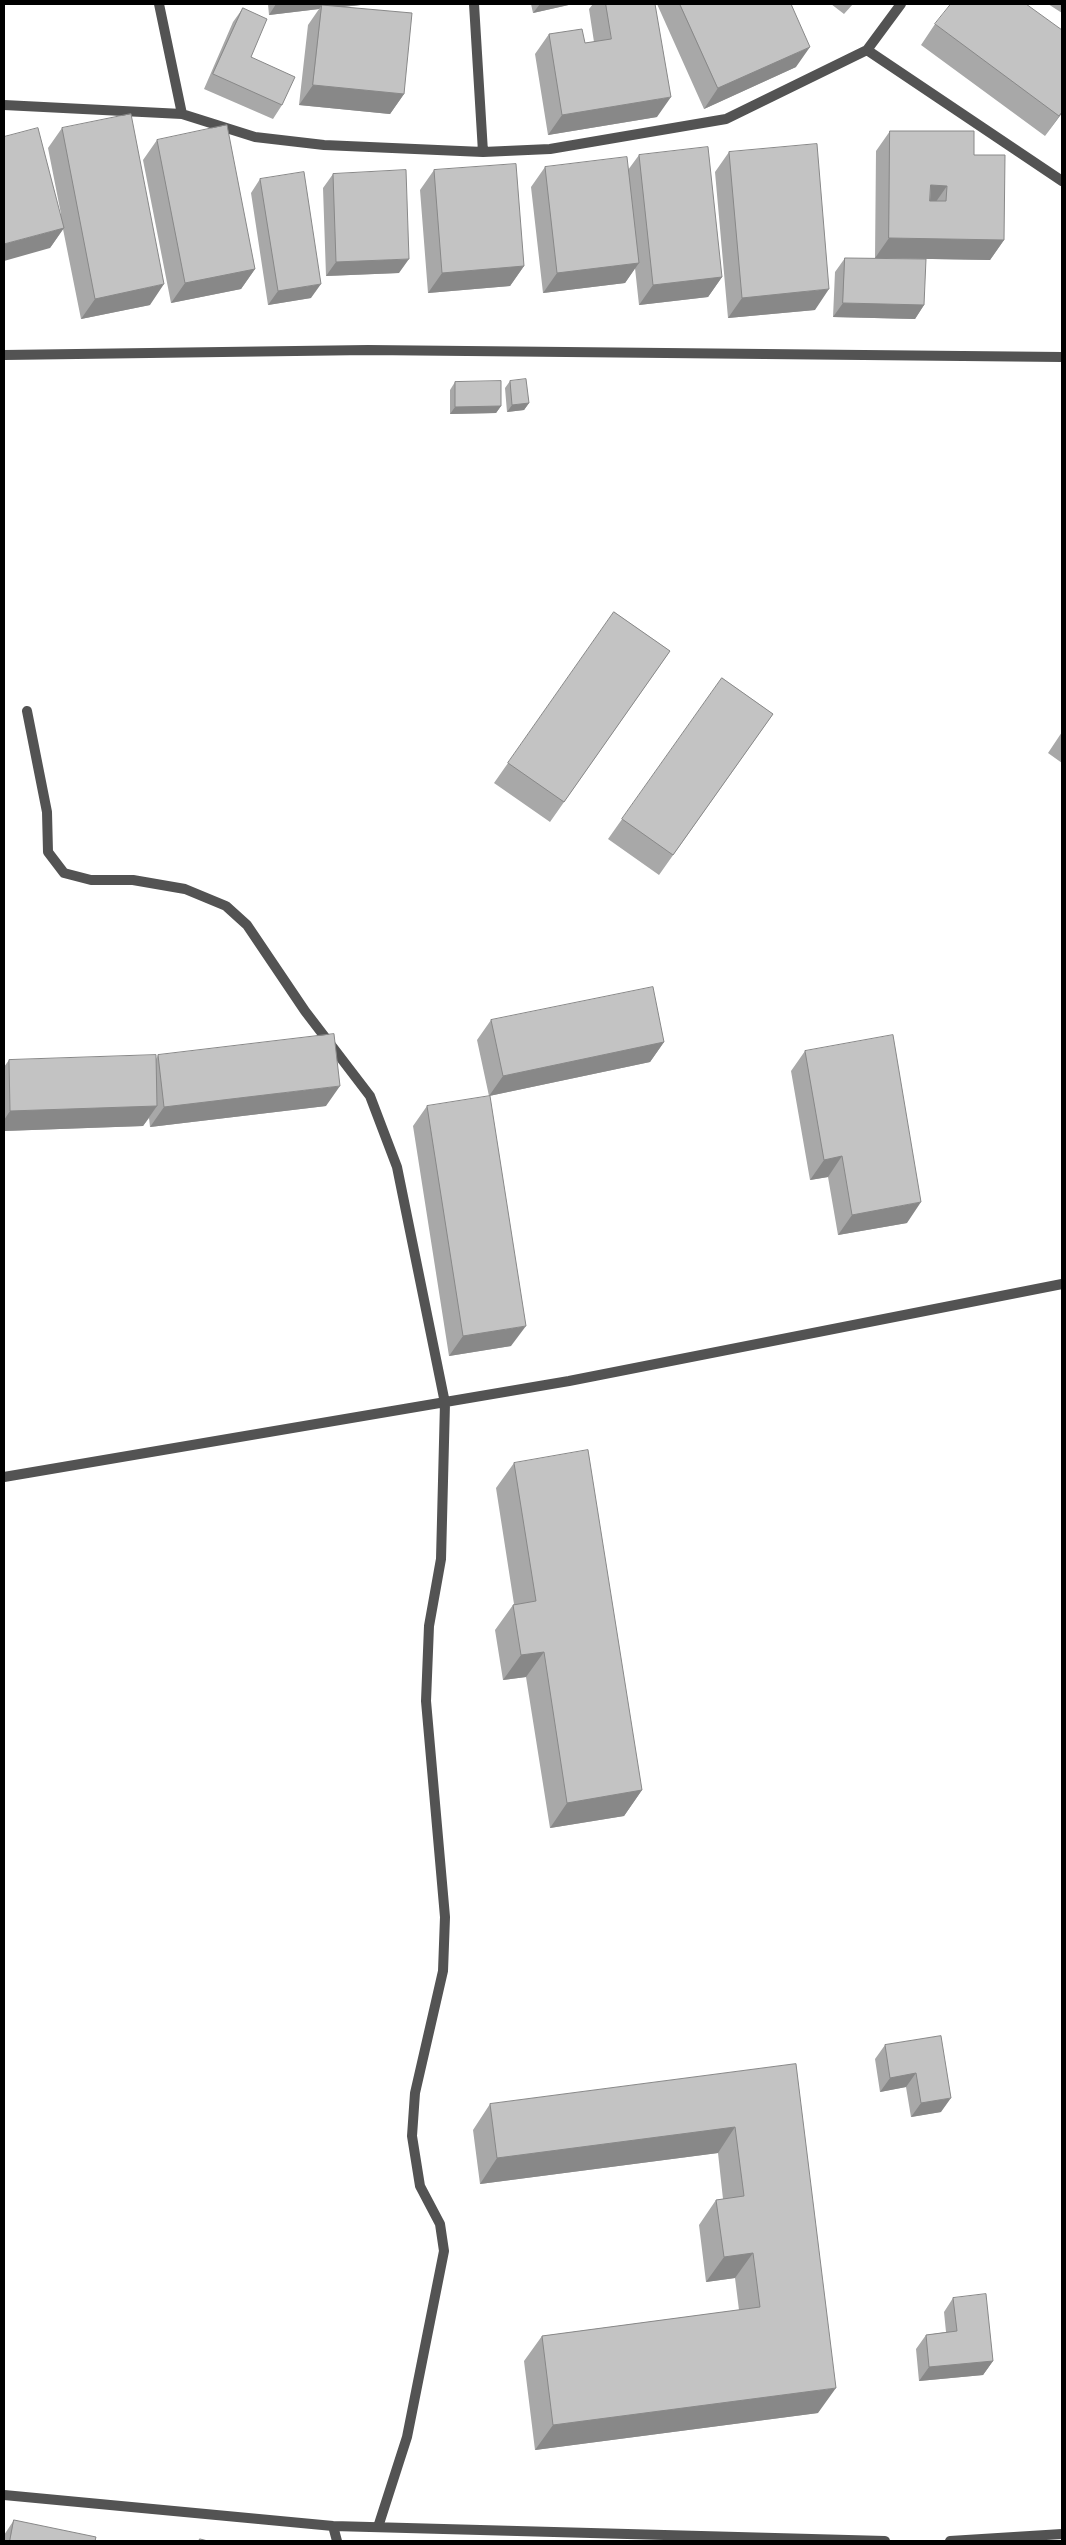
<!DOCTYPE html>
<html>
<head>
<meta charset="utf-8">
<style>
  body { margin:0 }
  #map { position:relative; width:1066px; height:2545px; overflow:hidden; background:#fff; font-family:"Roboto Condensed",sans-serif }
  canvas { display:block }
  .frame { position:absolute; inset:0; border:5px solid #000; pointer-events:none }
</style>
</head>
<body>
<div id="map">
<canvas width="1066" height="2545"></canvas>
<div class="frame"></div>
</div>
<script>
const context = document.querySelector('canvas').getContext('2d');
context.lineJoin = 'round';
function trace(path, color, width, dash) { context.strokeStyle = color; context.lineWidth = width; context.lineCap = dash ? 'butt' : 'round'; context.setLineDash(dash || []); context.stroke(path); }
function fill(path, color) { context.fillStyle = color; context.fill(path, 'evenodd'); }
trace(new Path2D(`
  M159,4l23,110
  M474,4l9,148
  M867,50l195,131
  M4,105l178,9 73,23 69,8 159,7 67,-3 176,-30 141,-69 34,-46
  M4,355l364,-5 694,7
  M27,711l20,101 1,40 16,21 27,7h42l52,9 41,17 21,19 58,86 65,85 27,71 48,236 -4,156 -12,67 -3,75 19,216 -2,54 -28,122 -3,43 8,50 20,38 4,27 -37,186 -29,90
  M4,1477l565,-96 493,-97
  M4,2495l329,31 552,15
  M333,2526l4,15
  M950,2541l112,-7`), '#535353', 10);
fill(new Path2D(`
  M268,4h102l-27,3 61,87 -14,20 -91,-9 9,-80 11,-16 -50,6z
  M531,4h42l-40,9z
  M593,4h62l2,113 -109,18 -13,-81 14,-20 36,9 9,-1 -5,-33z
  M657,4h134l5,63 -92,42z
  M831,4h22l-9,10z
  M1048,4h14v9z
  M243,8l8,49 31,48 -9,14 -69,-30 29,-67z
  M935,24l127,89 -17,23 -124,-91z
  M62,128l88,177 -69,14 -18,-90 -13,19 11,-34 -13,-66z
  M890,131l84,24 30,85 -14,20 -115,-2 1,-107z
  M157,140l98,129 -14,20 -70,14 -28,-143z
  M729,152l86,158 -87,8 -13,-146z
  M639,155l83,122 -14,20 -69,8 -4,-37 -10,15 -82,10 -12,-106 14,-20 83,3z
  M434,170l90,96 -14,20 -82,7 -8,-103z
  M333,174l66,99 -73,3 -3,-88z
  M260,179l51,119 -43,7 -17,-112z
  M845,258l79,47 -9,14 -82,-2 2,-45z
  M510,381l19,22 -5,7 -17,2 -2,-24z
  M455,382l46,24 -5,7 -46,1v-24z
  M614,612l56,39 -120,171 -56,-39z
  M722,678l51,36 -114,161 -51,-36z
  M1062,732v31l-14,-10z
  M491,1020l173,22 -14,20 -161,34 -12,-56z
  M805,1051l102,172 -69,12 -10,-58 -18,3 -19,-109z
  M158,1055l168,51 -176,21 -1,-9 -6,8 -139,5v-64l5,-7 147,-1z
  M427,1106l84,240 -62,10 -36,-230z
  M514,1463l128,327 -18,26 -74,12 -24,-151 -23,3 -8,-50 18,-25 1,-1 -18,-116z
  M941,2036v76l-30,5 -5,-30 -26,5 -5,-33 10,-14z
  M796,2064l22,349 -283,37 -11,-89 18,-25 197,-26 -4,-32 -29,4 -7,-57 17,-25 7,-1 -5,-46 -238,31 -7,-54 17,-26z
  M953,2298l40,63 -10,14 -64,6 -3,-32 10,-14 20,-3 -2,-20z
  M14,2520l81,21h-91v-6z`), '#a8a8a8');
fill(new Path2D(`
  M276,4h94l-48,5v-4l-3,4 -50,6z
  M540,4h33l-40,9z
  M810,47l-14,20 -92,42 14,-21z
  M313,85l91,9 -14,20 -91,-9z
  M671,97l-14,20 -109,18 14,-20z
  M1062,112v1l-17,23z
  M931,185l16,1 -14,20 -16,-1z
  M64,228l-14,20 -46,13v-17z
  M889,238l115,2 -14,20 -115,-2z
  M409,259l-10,14 -73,3 10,-14z
  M639,263l-14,20 -82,10 14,-20z
  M524,266l-14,20 -82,7 14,-20z
  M255,269l-14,20 -70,14 14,-20z
  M722,277l-14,20 -69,8 14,-20z
  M164,284l-14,21 -69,14 14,-20z
  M321,284l-10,14 -43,7 10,-14z
  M829,289l-14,21 -87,8 14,-20z
  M843,303l81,2 -9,14 -82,-2z
  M529,403l-5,7 -17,2 5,-7z
  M501,406l-5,7 -46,1 5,-7z
  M664,1042l-14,20 -161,34 14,-20z
  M340,1086l-14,20 -176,21 14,-20z
  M157,1106l-14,20 -139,5v-11l6,-9z
  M842,1156l-14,21 -18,3 14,-20z
  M921,1202l-14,21 -69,12 14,-20z
  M526,1326l-15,20 -62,10 14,-20z
  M544,1652l-18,25 -23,3 18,-25z
  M642,1790l-18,26 -74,12 17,-25z
  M916,2073l-10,14 -26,5 10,-14z
  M951,2098l-10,14 -30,5 10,-14z
  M735,2127l-17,26 -238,31 17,-26z
  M753,2253l-18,25 -29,4 18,-25z
  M993,2361l-10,14 -64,6 10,-14z
  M836,2388l-18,25 -283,37 18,-25z`), '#888');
const building = new Path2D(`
  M606,4h49l16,93 -109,18 -13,-81 33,-5 3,14 26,-4z
  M680,4h111l19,43 -92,41z
  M951,4h75l36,26v82l-3,4 -124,-92z
  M322,5l90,8 -8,81 -91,-9z
  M243,8l24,11 -16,38 44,20 -13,28 -69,-31z
  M131,114l33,170 -69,15 -33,-171z
  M227,125l28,144 -70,14 -28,-143z
  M38,128l26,100 -60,16v-107z
  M890,131h84v24h31l-1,85 -115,-2zM931,185l16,1 -1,15h-16z
  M817,144l12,145 -87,9 -13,-146z
  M708,147l14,130 -69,8 -14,-130z
  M627,157l12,106 -82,10 -12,-106z
  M516,164l8,102 -82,7 -8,-103z
  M406,170l3,89 -73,3 -3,-88z
  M304,172l17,112 -43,7 -18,-112z
  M845,258l81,1 -2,46 -81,-2z
  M526,379l3,24 -17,2 -2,-24z
  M501,381v25l-46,1v-25z
  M614,612l56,39 -106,151 -56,-39z
  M722,678l51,36 -100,141 -51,-36z
  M653,987l11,55 -161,34 -12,-56z
  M334,1034l6,52 -176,21 -6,-52z
  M893,1035l28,167 -69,13 -10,-59 -18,4 -19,-109z
  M156,1055l1,51 -147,5 -1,-51z
  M490,1096l36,230 -63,10 -36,-230z
  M588,1450l54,340 -75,13 -23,-151 -23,3 -8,-50 23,-4 -22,-138z
  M941,2036l10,62 -30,5 -5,-30 -26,5 -5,-33z
  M796,2064l40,324 -283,37 -11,-89 218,-29 -7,-54 -29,4 -8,-57 28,-4 -9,-69 -238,31 -7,-54z
  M986,2294l7,67 -64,6 -3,-32 31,-4 -4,-33z
  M14,2520l82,17 -1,4h-85z
  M200,2539l8,2h-9z`);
fill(building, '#c3c3c3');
trace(building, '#888', 1);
</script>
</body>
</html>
